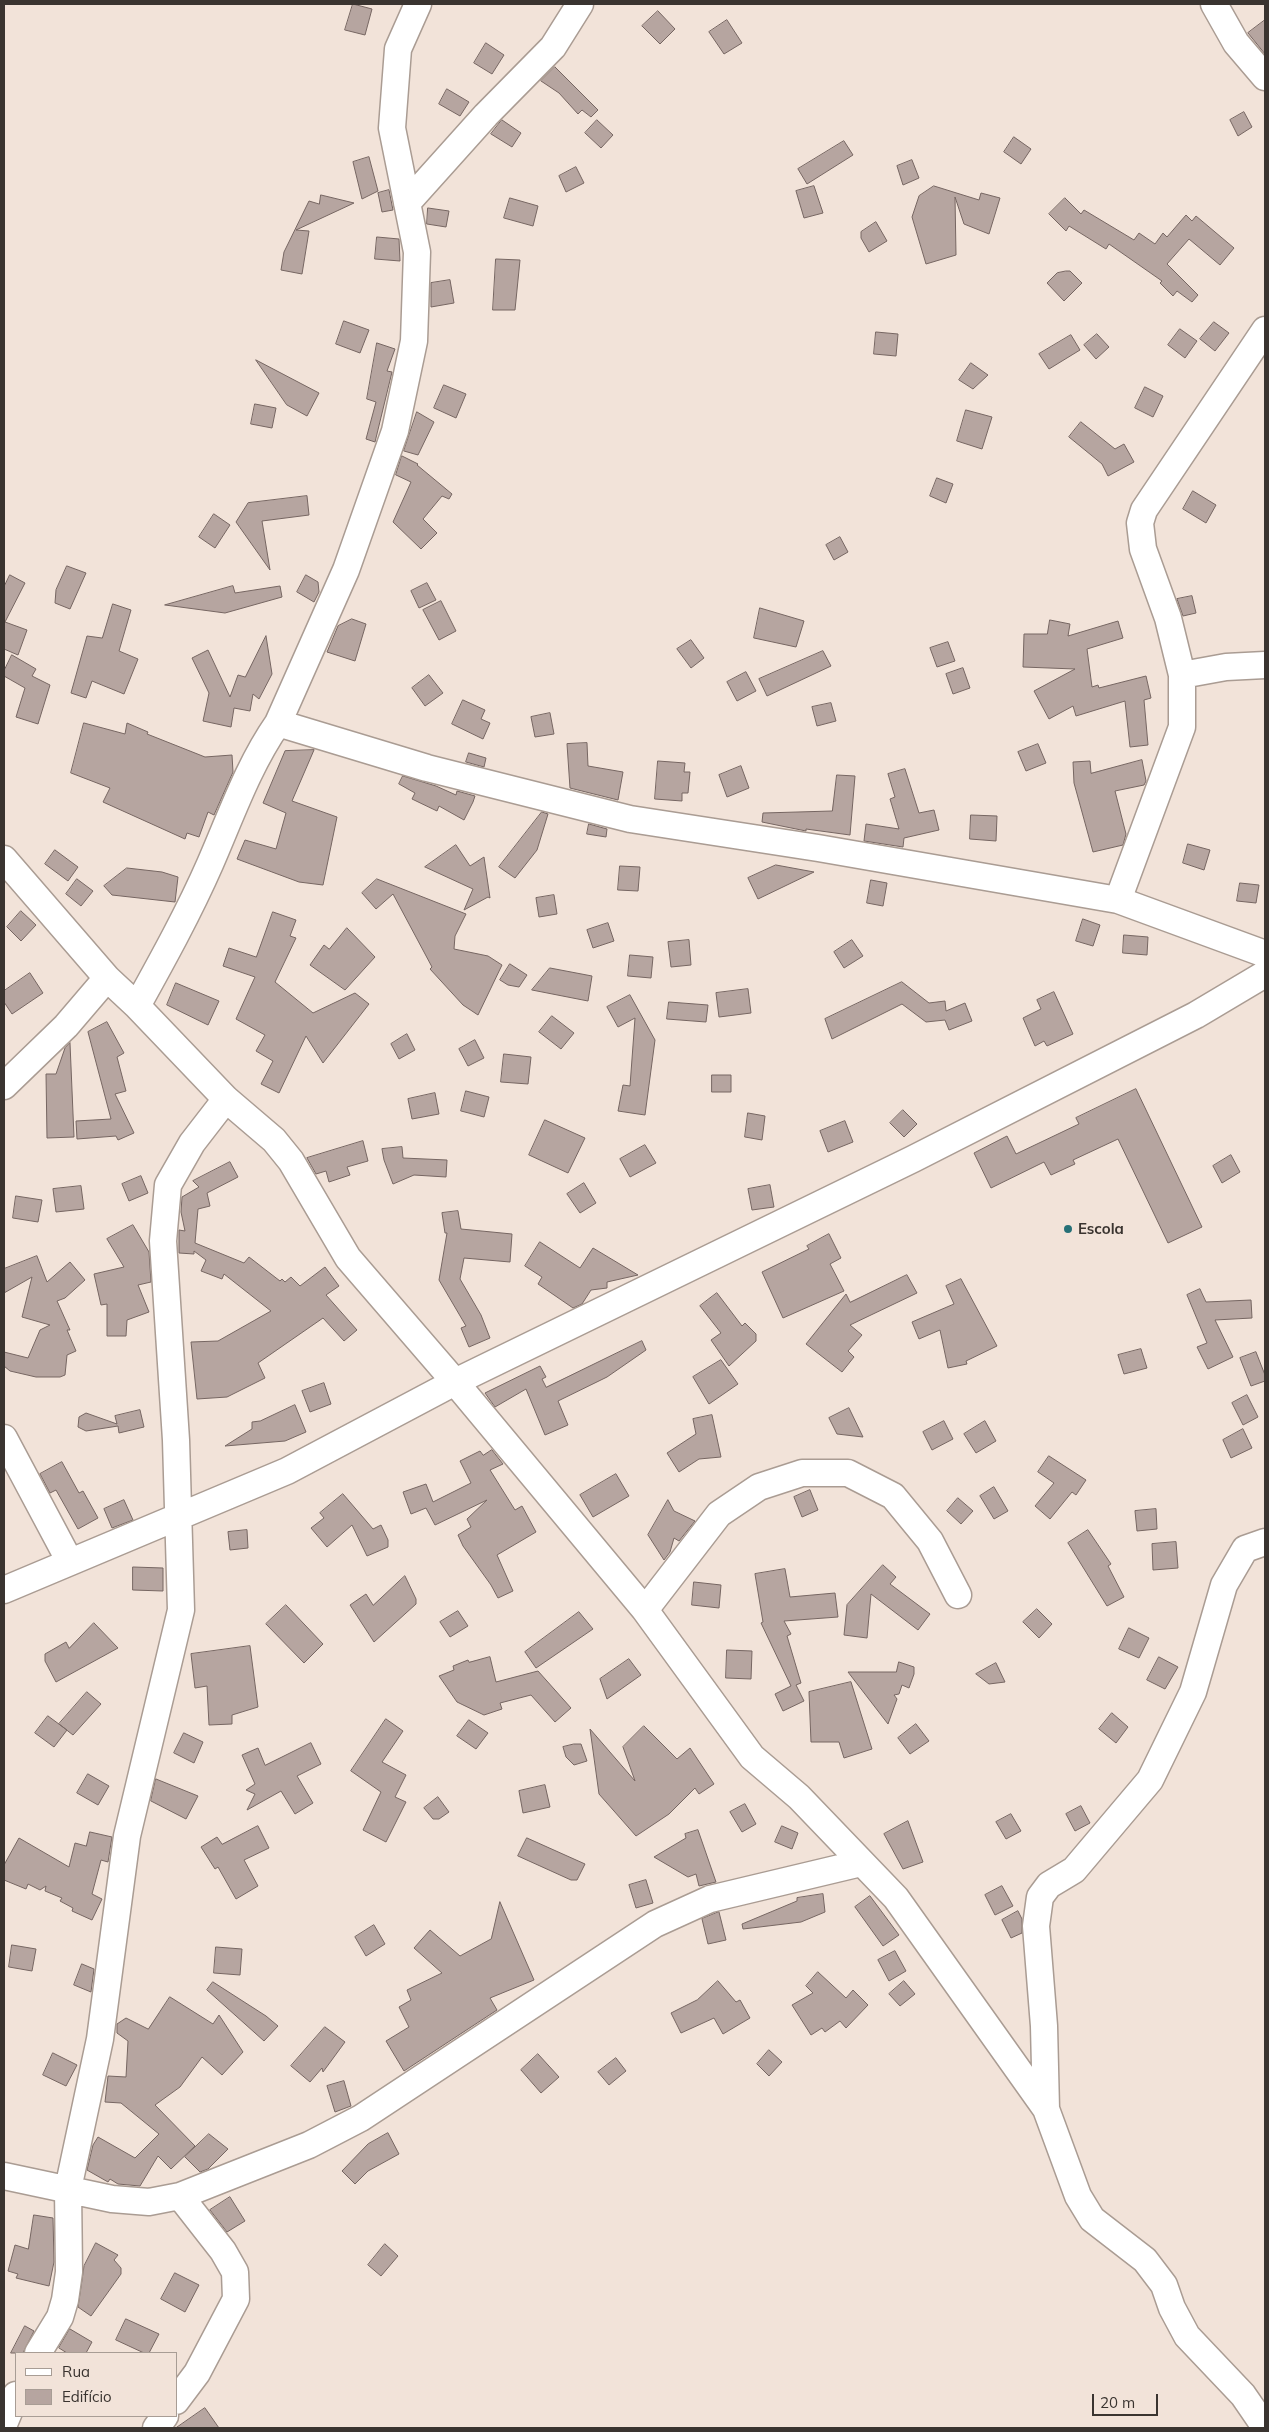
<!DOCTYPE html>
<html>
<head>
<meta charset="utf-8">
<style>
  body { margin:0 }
  #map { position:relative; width:1269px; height:2432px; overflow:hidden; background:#f2e3d9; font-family:Mulish,sans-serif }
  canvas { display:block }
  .frame { position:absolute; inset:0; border:5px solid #3a3430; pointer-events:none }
  .legend { position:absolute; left:15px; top:2352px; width:162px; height:65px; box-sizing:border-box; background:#f2e3d9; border:1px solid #a89d95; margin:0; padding:6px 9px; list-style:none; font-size:15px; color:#3a3430 }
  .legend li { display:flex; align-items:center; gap:10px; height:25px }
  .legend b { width:25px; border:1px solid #a89d95 }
  .scale { position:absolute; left:1092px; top:2394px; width:66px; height:22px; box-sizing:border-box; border:2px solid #3a3430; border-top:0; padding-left:6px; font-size:15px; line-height:18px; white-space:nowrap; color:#3a3430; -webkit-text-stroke:4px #f2e3d9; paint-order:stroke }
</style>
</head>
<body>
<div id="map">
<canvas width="1269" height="2432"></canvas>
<div class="frame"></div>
<ul class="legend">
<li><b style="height:6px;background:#fff"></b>Rua</li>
<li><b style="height:14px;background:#b6a5a0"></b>Edifício</li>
</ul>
<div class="scale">20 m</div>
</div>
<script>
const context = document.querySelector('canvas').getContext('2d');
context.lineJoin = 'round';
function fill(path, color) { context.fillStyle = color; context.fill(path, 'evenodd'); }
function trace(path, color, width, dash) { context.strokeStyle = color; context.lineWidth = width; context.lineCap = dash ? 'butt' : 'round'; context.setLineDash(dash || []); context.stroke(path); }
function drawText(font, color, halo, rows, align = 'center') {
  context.font = font + ' Mulish,sans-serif'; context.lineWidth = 5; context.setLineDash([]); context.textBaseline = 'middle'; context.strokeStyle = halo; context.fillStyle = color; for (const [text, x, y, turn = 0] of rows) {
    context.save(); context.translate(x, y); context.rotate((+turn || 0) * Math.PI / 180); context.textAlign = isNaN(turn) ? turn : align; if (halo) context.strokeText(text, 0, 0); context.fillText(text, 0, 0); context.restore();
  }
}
const building = new Path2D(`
  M353,4l19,5 -7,26 -20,-5z
  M658,11l17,18 -15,15 -18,-18z
  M727,20l15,23 -18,11 -15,-22z
  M1265,20v34l-17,-21z
  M486,43l18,12 -12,19 -18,-11z
  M555,67l43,43 -7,7 -9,-7 -4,4 -19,-21 -18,-12z
  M447,89l22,13 -9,14 -21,-12z
  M1244,112l8,15 -14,9 -8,-16z
  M502,120l19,13 -9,14 -21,-13z
  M597,120l16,15 -12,13 -16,-15z
  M1014,137l17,12 -10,15 -17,-12z
  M844,141l9,14 -46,29 -9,-15z
  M369,157l9,34 -16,8 -9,-37z
  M912,160l7,18 -16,7 -6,-19z
  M576,167l8,16 -18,9 -7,-16z
  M814,186l9,27 -19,5 -8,-27z
  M934,186l45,14 2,-7 19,5 -11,36 -25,-10 -9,-27 1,58 -30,9 -14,-47 7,-21z
  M389,190l4,20 -11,2 -4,-19z
  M321,195l33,8 -58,27 13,1 -7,43 -21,-4 3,-18 25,-51 10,3z
  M510,198l28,8 -5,20 -29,-8z
  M1065,198l16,16 3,-4 50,30 5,-7 16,11 8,-11 4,4 19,-22 6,6 4,-5 38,32 -14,17 -31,-26 -22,25 31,31 -6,7 -15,-11 -4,5 -13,-13 2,-2 -53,-37 -3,5 -37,-23 -3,5 -17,-17z
  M428,208l21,3 -3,16 -19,-3z
  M876,222l11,19 -18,11 -8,-14v-6z
  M377,237l22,2 1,22 -25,-2z
  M496,259l24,1 -5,50h-22z
  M1066,271h4l12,12 -18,18 -17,-18 10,-10z
  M450,280l4,23 -23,4v-24z
  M344,321l25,9 -9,23 -24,-9z
  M1214,322l15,11 -14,18 -15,-12z
  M1180,329l17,12 -12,17 -17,-13z
  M876,332l22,2 -2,22 -22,-2z
  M1097,334l12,13 -13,12 -12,-14z
  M1071,335l9,15 -31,19 -10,-15z
  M377,343l18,6 -8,22 5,1 -17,70 -9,-3 10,-37 -9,-3z
  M256,360l63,33 -12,23 -20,-11z
  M971,363l17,12 -15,14 -14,-9z
  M444,385l22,9 -10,24 -22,-10z
  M1145,387l18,9 -10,21 -18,-9z
  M255,404l21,4 -4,20 -21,-4z
  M966,410l26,7 -10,32 -25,-8z
  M417,412l17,10 -16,33 -14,-4z
  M1081,422l34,27 9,-5 10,18 -26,14 -6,-12 -33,-27z
  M402,456l16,8 -1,1 35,29 -3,5 -7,-3 -19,23 14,14 -16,16 -28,-27 18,-40 -15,-7z
  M937,478l16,6 -7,19 -16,-7z
  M1193,491l23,14 -10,18 -23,-14z
  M307,496l2,19 -47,6 8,49 -34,-48 12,-19z
  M214,514l16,11 -15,23 -16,-11z
  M840,537l8,15 -14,8 -8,-15z
  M67,566l19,7 -16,36 -15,-6 1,-13z
  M10,575l15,8 -20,39 22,8 -9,25 -14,-6v-62z
  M306,575l12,7 1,10 -5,10 -17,-10z
  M427,583l9,17 -17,8 -8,-17z
  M233,586l2,7 45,-7 2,11 -57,16 -60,-8z
  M1192,596l4,17 -13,3 -6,-17z
  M441,601l15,30 -17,9 -16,-30z
  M113,604l18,6 -12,41 19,8 -14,35 -32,-13 -6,17 -15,-5 16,-57 15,2z
  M760,608l44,13 -8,26 -42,-9z
  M352,619l14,5 -11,37 -28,-9 11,-26z
  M1050,620l20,4 -2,12 50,-15 5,17 -36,11 5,38 6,-2 1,3 47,-12 5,22 -7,2 4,45 -18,2 -5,-46 -49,15 -3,-10 -24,13 -15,-28 41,-22 -52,-2 1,-33h23z
  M266,636l6,38 -13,25 -6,-5 -3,17 -16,-3 -3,19 -28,-6 6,-28 -17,-35 16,-8 22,47 8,-22 7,2z
  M691,640l13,18 -13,10 -14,-19z
  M948,642l7,19 -18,6 -7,-19z
  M823,651l8,15 -64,30 -8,-17z
  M12,655l24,14 -4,7 18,9 -12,39 -22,-7 9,-29 -21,-12v-5z
  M963,668l7,20 -17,6 -7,-20z
  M746,672l10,19 -19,10 -10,-19z
  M429,675l14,18 -18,13 -13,-18z
  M463,700l22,10 -4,9 9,4 -7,16 -31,-15z
  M831,703l5,18 -19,5 -5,-19z
  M550,713l4,21 -19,3 -4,-20z
  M84,723l41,11 2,-11 21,9 -1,2 58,23 27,-2 1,17 -19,43 -6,-3 -9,25 -12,-4 -2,6 -82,-37 7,-14 -39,-15z
  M587,743l1,23 35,6 -5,28 -48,-12 -3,-44z
  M1038,744l8,19 -20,8 -8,-19z
  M314,750l-22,51 45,16 -14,68 -24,-3 -62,-23 8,-19 31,9 10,-36 -23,-10 22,-52z
  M469,753l17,5 -2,9 -18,-5z
  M1142,760l4,21 -2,4 -29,6 11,43 -3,11 -30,7 -19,-69 -1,-21 17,-1 1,12z
  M658,761l27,2 -1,9h6l-2,21h-6v8l-27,-2z
  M741,766l8,22 -22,9 -8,-22z
  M905,769l14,44 15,-3 5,20 -35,8 -1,9 -39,-6 2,-17 33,5 -9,-30 5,-2 -7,-23z
  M837,775l18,1 -5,59 -44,-6v2l-44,-9 1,-9 69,-2z
  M403,776l33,10 20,9 1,-4 18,5 -2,6 -9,18 -25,-14 -2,5 -25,-12 3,-6 -16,-9z
  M542,812l6,2 -11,36 -22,28 -16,-11z
  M971,815l26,1 -1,25 -26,-2z
  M589,824l18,5 -1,8 -19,-3z
  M1188,844l22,6 -6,20 -21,-7z
  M456,845l14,21 14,-9 6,41 -2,-1 -24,13 9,-21 -48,-22z
  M55,850l23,17 -10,14 -23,-17z
  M776,865l38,7 -56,27 -10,-21z
  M620,866l20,1 -2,24 -20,-1z
  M127,868l35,4 16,5 -3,25 -63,-7 -8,-9z
  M77,879l16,12 -12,15 -15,-12z
  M377,879l89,35 -11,22 -1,13 34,7 14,9 -24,50 -15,-10 -33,-36 2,-2 -39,-73 -17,15 -14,-16z
  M871,880l16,3 -4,23 -16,-3z
  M1240,883l19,2 -3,18 -19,-2z
  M554,895l3,19 -18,3 -3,-19z
  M21,911l15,14 -15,16 -14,-14z
  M273,912l23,8 -6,16 6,2 -21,44 38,31 42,-20 14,11 -46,59 -17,-27 -27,57 -18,-9 12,-23 -17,-10 9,-16 -29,-16 19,-42 -32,-11 6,-18 27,9z
  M1083,919l17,6 -7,21 -17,-5z
  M608,923l6,18 -21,7 -6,-18z
  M347,928l28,29 -30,33 -35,-25 14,-20 5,4z
  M1124,935l24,2 -1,18 -24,-2z
  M689,940l2,25 -20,2 -3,-25z
  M852,940l11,16 -19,12 -10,-16z
  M630,955l23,2 -2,21 -23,-2z
  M510,964l17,11 -8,12 -11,-2 -8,-5z
  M550,968l42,8 -4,25 -56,-11z
  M30,973l13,20 -31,21 -8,-12v-11z
  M902,982l27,21 16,-2 1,10 19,-8 7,18 -23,9 -4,-10 -19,2 -24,-18 -70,35 -7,-20z
  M176,983l43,18 -11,24 -41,-20z
  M748,989l3,24 -32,4 -3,-24z
  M1054,992l19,42 -26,12 -3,-5 -9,5 -12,-28 18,-9 -4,-9z
  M630,995l25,45 -10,75 -27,-4 5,-26 7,1 5,-68 -17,9 -11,-20z
  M669,1002l39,3 -2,17 -39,-3z
  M552,1016l22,17 -13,16 -22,-17z
  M107,1022l17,31 -7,4 9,34 -11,3 19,39 -16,7 -2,-4 -39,3 -1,-18 35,-2 -23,-87z
  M407,1034l8,16 -16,9 -8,-15z
  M475,1040l9,18 -16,8 -9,-17z
  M70,1043l4,94 -27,1 -1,-64h10l9,-26z
  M504,1054l27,3 -3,27 -27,-2z
  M712,1075h19v17h-19z
  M1136,1089l66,138 -34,16 -50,-104 -45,21 2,4 -24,11 -7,-13 -53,26 -17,-35 33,-17 9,18 63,-30 -3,-6z
  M466,1091l23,6 -5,20 -23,-6z
  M435,1093l4,21 -27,5 -4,-20z
  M903,1110l14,14 -13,13 -14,-14z
  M748,1113l17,3 -3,24 -17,-3z
  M545,1120l40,18 -17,35 -39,-18z
  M845,1121l8,21 -25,10 -8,-21z
  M363,1141l5,20 -21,6 3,8 -21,7 -3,-11 -10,3 -9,-16z
  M645,1145l11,18 -26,14 -10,-18z
  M402,1147l1,11 44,2 -1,17 -32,-2 -21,9 -9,-24 -2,-11z
  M1231,1155l9,17 -18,11 -9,-17z
  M230,1162l8,15 -31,16 3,13 -12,3 -3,34 49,20 5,-6 31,24 2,-2 3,3 6,-5 9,9 25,-19 14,19 -13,9 31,35 -13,11 -21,-23 -65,45 7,15 -38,19 -30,2 -6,-57 27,-1 53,-30 -47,-37 -2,5 -21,-8 5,-11 -12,-9v3l-15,-1v-23l6,1 -4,-19 1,-15 17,-10 -6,-6z
  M141,1176l7,17 -19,8 -7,-17z
  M584,1183l12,20 -16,10 -13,-19z
  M770,1185l4,22 -22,3 -4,-21z
  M81,1186l3,23 -28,3 -3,-23z
  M16,1196l26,4 -4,22 -25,-4z
  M458,1211l3,18 51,5 -2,28 -46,-4 -4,21 21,36 9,23 -21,9 -8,-19 5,-2 -27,-46 8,-47h-2l-3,-20z
  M133,1225l16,27 2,30 -13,3 11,27 -22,8 -1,16h-19v-32l-6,1 -7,-31 30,-7 -17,-28z
  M829,1234l12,24 -11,6 14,27 -61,27 -21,-46 47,-23 -2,-3z
  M540,1242l40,26 13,-20 45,27 -31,7v6l-16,2 -9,14 -9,4 -35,-24 4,-7 -17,-11z
  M37,1256l10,26 23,-20 15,18 -20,18 -8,3 13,29h-3l9,21 -9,4 -2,20 -5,2h-24l-26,-6 -6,-5v-14l24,6 12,-28 10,-5 -28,-8 10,-40 -28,16v-24z
  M907,1275l10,18 -67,32 12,10 -14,16 6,6 -12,15 -36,-28 40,-50 4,8z
  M961,1279l36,67 -31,15 1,3 -19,4 -8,-38 -21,9 -7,-17 42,-18 -8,-18z
  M1200,1289l6,13 45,-2 1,18 -37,2 18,37 -25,12 -11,-22 10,-4 -20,-48z
  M717,1293l25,33 3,-3 11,11v7l-27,25 -18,-26 10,-7 -21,-27z
  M642,1341l4,9 -39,27 -49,24 10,24 -23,10 -19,-46 -31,18 -10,-14 55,-27 6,11 -4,2 4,8z
  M1141,1349l6,19 -23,6 -6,-19z
  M1256,1352l9,23v6l-14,5 -11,-28z
  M721,1360l17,24 -29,20 -16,-27z
  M324,1383l7,21 -21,8 -8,-21z
  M1247,1395l11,22 -15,8 -11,-22z
  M295,1405l11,27 -21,9 -60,5 27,-17v-7l8,-1z
  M849,1408l14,29 -26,-3 -8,-16z
  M140,1410l4,17 -25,6 -1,-7 -32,5 -8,-4 1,-10 7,-4 31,11 -2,-8z
  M712,1415l9,42 -22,2 -20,13 -12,-19 29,-19 -3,-15z
  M944,1421l9,18 -21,11 -9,-18z
  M985,1421l11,20 -20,12 -12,-19z
  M1243,1429l9,19 -21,10 -8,-18z
  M492,1450l11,14 -13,6 25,40 7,-4 14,26 -39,23 16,36 -15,7 -7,-13 -28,-39 -5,-11 13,-8 -4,-8 20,-19 -52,25 -9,-17 -15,6 -8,-22 23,-8 7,18 38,-19 -11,-22 20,-10 3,4z
  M1049,1456l37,24 -10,15 -4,-3 -22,27 -15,-13 19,-23 -16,-11z
  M62,1462l17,31 4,-2 15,27 -20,11 -22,-39 -6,3 -10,-19z
  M616,1474l13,22 -36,21 -13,-22z
  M994,1487l14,24 -14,8 -14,-23z
  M810,1490l8,20 -16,7 -8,-20z
  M343,1494l30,35 8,-4 7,15v7l-21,9 -15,-31 -25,22 -16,-19 13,-10 -4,-5z
  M958,1498l15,13 -12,13 -14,-13z
  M124,1500l9,20 -21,8 -8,-19z
  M668,1500l6,11 21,10 -16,20 -5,-3 -4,14 -6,8 -16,-25z
  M1156,1509l1,20 -20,2 -2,-20z
  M247,1530l1,18 -18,2 -2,-18z
  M1088,1530l23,34 -3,2 16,31 -17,9 -39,-63z
  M1176,1542l2,26 -25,2 -1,-26z
  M883,1565l13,12 -6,7 40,30 -12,16 -47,-36 -4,44 -23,-3 3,-30z
  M133,1567l30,1v23l-30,-1z
  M785,1569l5,28 45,-4 3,24 -54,4 7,13 -4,2 14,47 -5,2 8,16 -21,10 -8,-17 16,-8 -30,-63 2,-1 -8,-48z
  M405,1576l11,23v5l-42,38 -24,-37 16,-11 7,11z
  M694,1582l27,3 -2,23 -27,-3z
  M286,1605l37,39 -19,19 -38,-39z
  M1037,1609l15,15 -13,14 -16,-16z
  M458,1611l10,15 -18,11 -10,-15z
  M579,1612l14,17 -57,39 -11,-16z
  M94,1623l24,25 -62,34 -11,-21v-7l21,-12 3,6z
  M1129,1628l20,10 -10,20 -20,-9z
  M250,1646l8,61 -26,8v9l-23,1 -2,-39 -12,2 -4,-34z
  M727,1650l25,1 -1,28 -25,-1z
  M490,1657l6,25 42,-11 33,37 -16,14 -24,-27 -31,8 2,6 -18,6 -27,-13 -18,-26 15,-6 -1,-4 15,-6 1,2z
  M1159,1657l19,10 -13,22 -18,-9z
  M629,1659l12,16 -34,24 -7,-20z
  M899,1662l15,5v7l-5,14 -7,-3 -3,9 -5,1 3,4 -9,25 -40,-52h48z
  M996,1663l9,19 -16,2 -13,-10z
  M851,1682l21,67 -28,9 -5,-16h-28l-2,-50z
  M87,1692l14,12 -28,31 -14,-11z
  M1112,1713l16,14 -12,16 -17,-14z
  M48,1716l19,14 -13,17 -19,-14z
  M386,1719l17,12 -21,31 24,13 -11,22 11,5 -20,40 -23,-12 18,-38 -30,-21z
  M469,1720l19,13 -12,16 -19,-13z
  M916,1724l13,17 -19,13 -12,-16z
  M644,1726l33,33 13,-11 24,36 -15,10 -4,-6 -26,26 -33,22 -37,-42 -9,-65 45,52 -12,-34z
  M184,1733l19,9 -9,21 -20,-10z
  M311,1743l10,21 -24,12 16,27 -18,11 -14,-23 -34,19 8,-16 -9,-4 9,-6 -13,-29 16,-7 7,17z
  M574,1744h7l6,17 -13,4 -8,-8 -3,-10z
  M88,1774l21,12 -11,19 -21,-12z
  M156,1779l42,17 -12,23 -35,-18z
  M545,1785l5,22 -27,6 -4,-22z
  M438,1797l11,15 -10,7h-6l-9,-11z
  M745,1804l11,20 -14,8 -12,-20z
  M1081,1806l9,17 -15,8 -9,-17z
  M1011,1814l10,17 -15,8 -10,-17z
  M908,1821l15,41 -20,7 -19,-35z
  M258,1826l11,22 -25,12 14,26 -22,13 -18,-32 -3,2 -14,-22 16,-10 5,7z
  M782,1826l16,7 -6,16 -17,-7z
  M698,1830l18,52 -17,4 -3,-12 -8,3 -34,-20 32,-19 -1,-4z
  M90,1832l22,5 -4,25 -7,-2 -9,34 10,5 -10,21 -20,-9 1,-3 -13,-7 2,-3 -17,-7 1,-5 -6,4 -12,-6 -2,5 -22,-9v-15l15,-27 50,29 6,-24 11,3z
  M527,1838l58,26 -8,16h-6l-53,-24z
  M646,1880l7,23 -17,5 -7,-23z
  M1002,1886l11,20 -18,9 -10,-20z
  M823,1894l2,18 -24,10 -58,7 -1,-5 55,-23v-3z
  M870,1896l29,39 -16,11 -28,-39z
  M500,1902l34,78 -44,18 7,12 -93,61 -18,-30 23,-14 -10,-20 12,-7 -4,-10 35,-17 -28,-25 16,-18 30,26 31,-17z
  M1018,1911l4,8v14l-11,5 -9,-18z
  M719,1912l7,28 -18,4 -6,-25z
  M374,1925l11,19 -19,12 -11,-19z
  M12,1945l24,4 -4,22 -23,-4z
  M216,1947l26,2 -2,26 -26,-2z
  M895,1951l11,20 -17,10 -11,-21z
  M82,1964l12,5 -3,23 -17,-7z
  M818,1972l28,26 7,-8 15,15 -22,23 -6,-7 -15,11 -3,-4 -11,7 -19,-30 21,-12 -7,-7z
  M718,1981l18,21 4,-2 10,18 -27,16 -9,-16 -33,15 -10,-20 26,-13z
  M904,1981l11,13 -15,12 -11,-12z
  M213,1982l53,34 12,10 -14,15 -57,-51z
  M170,1997l43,27 6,-9 24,37 -21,23 -20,-18 -22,30 -25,18 40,41 -24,23 -13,-13 -18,30 -22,-2 -8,-5 -2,3 -21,-12 6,-25 5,-8 37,21 24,-24 -38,-31 -16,-1 3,-26 18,1 2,-36 -11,-8v-9l9,-6 22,11z
  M325,2027l20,15 -22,30 -1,-4 -12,14 -19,-16z
  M769,2050l13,12 -13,14 -12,-12z
  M53,2053l24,12 -11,21 -23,-11z
  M538,2054l21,23 -18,16 -20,-23z
  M616,2058l10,13 -17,14 -11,-13z
  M344,2081l7,25 -16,6 -8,-26z
  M388,2133l11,21 -31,17 -13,13 -13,-13 26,-27z
  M209,2134l19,15 -20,20 -8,3 -15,-15z
  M230,2197l15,24 -18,11 -17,-22z
  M34,2215l19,3 1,44 -5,24 -33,-8 2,-4 -10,-3 7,-26 13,4z
  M96,2243l22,12 -4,5 7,8v6l-30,42 -13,-9 6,-41z
  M385,2244l13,12 -17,20 -13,-11z
  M175,2273l24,12 -14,27 -24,-13z
  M126,2319l33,15 -10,19h-5l-28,-13z
  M25,2326l9,5 -11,22h-12z
  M70,2329l22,13 -6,11h-19l-8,-5z
  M205,2408l14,20h-43z`);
fill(building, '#b6a5a0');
trace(building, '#766662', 1);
const minor = new Path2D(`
  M1214,4l22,39 29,34
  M407,203l79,-88 67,-68 27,-43
  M1182,675l44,-8 39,-2
  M278,723l149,45 203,51 188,29 300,52 147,54
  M4,859l103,119 30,28 89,93 48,41 17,21 57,97 107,124 190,228 107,147 47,40 97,101 150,211 32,87 14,23 53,41 19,25 8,23 15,28 56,59 22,32
  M1118,900l64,-173v-52l-14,-57 -25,-69 -3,-26 4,-13 121,-180
  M137,1006c26,-47 52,-94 73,-142 21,-48 38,-98 68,-141l68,-153 49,-139 19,-90 3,-89 -25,-124 6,-79 20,-45
  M4,1086l62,-60 41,-48
  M4,1438l66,124
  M4,1590l283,-119 168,-89 458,-223 283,-144 69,-41
  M645,1610l74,-96 40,-27 43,-14h46l45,23 37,45 28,54
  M1046,2109l-2,-83 -8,-100 4,-29 9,-12 25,-15 76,-90 43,-88 31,-107 21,-36 20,-7
  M4,2176l108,23 37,3 31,-6 129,-51 52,-27 294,-194 55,-25 151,-36
  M38,2353l22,-36 5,-17 4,-28 -1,-83 32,-150 27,-203 54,-226 -5,-170 -13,-199 5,-56 24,-42 34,-44
  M176,2401l21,-28 39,-74 -1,-27 -12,-21 -43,-55
  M4,2424l12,-29
  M156,2428l9,-12`);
trace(minor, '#aa9c93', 29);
trace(minor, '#fff', 26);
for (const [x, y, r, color] of [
  [1068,1229,5,"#267077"]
]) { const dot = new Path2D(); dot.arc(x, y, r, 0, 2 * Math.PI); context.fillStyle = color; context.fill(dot); trace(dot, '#f2e3d9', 2); }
drawText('bold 15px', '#3a3430', '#f2e3d9', [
  ["Escola",1078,1229]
], 'left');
</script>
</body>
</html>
